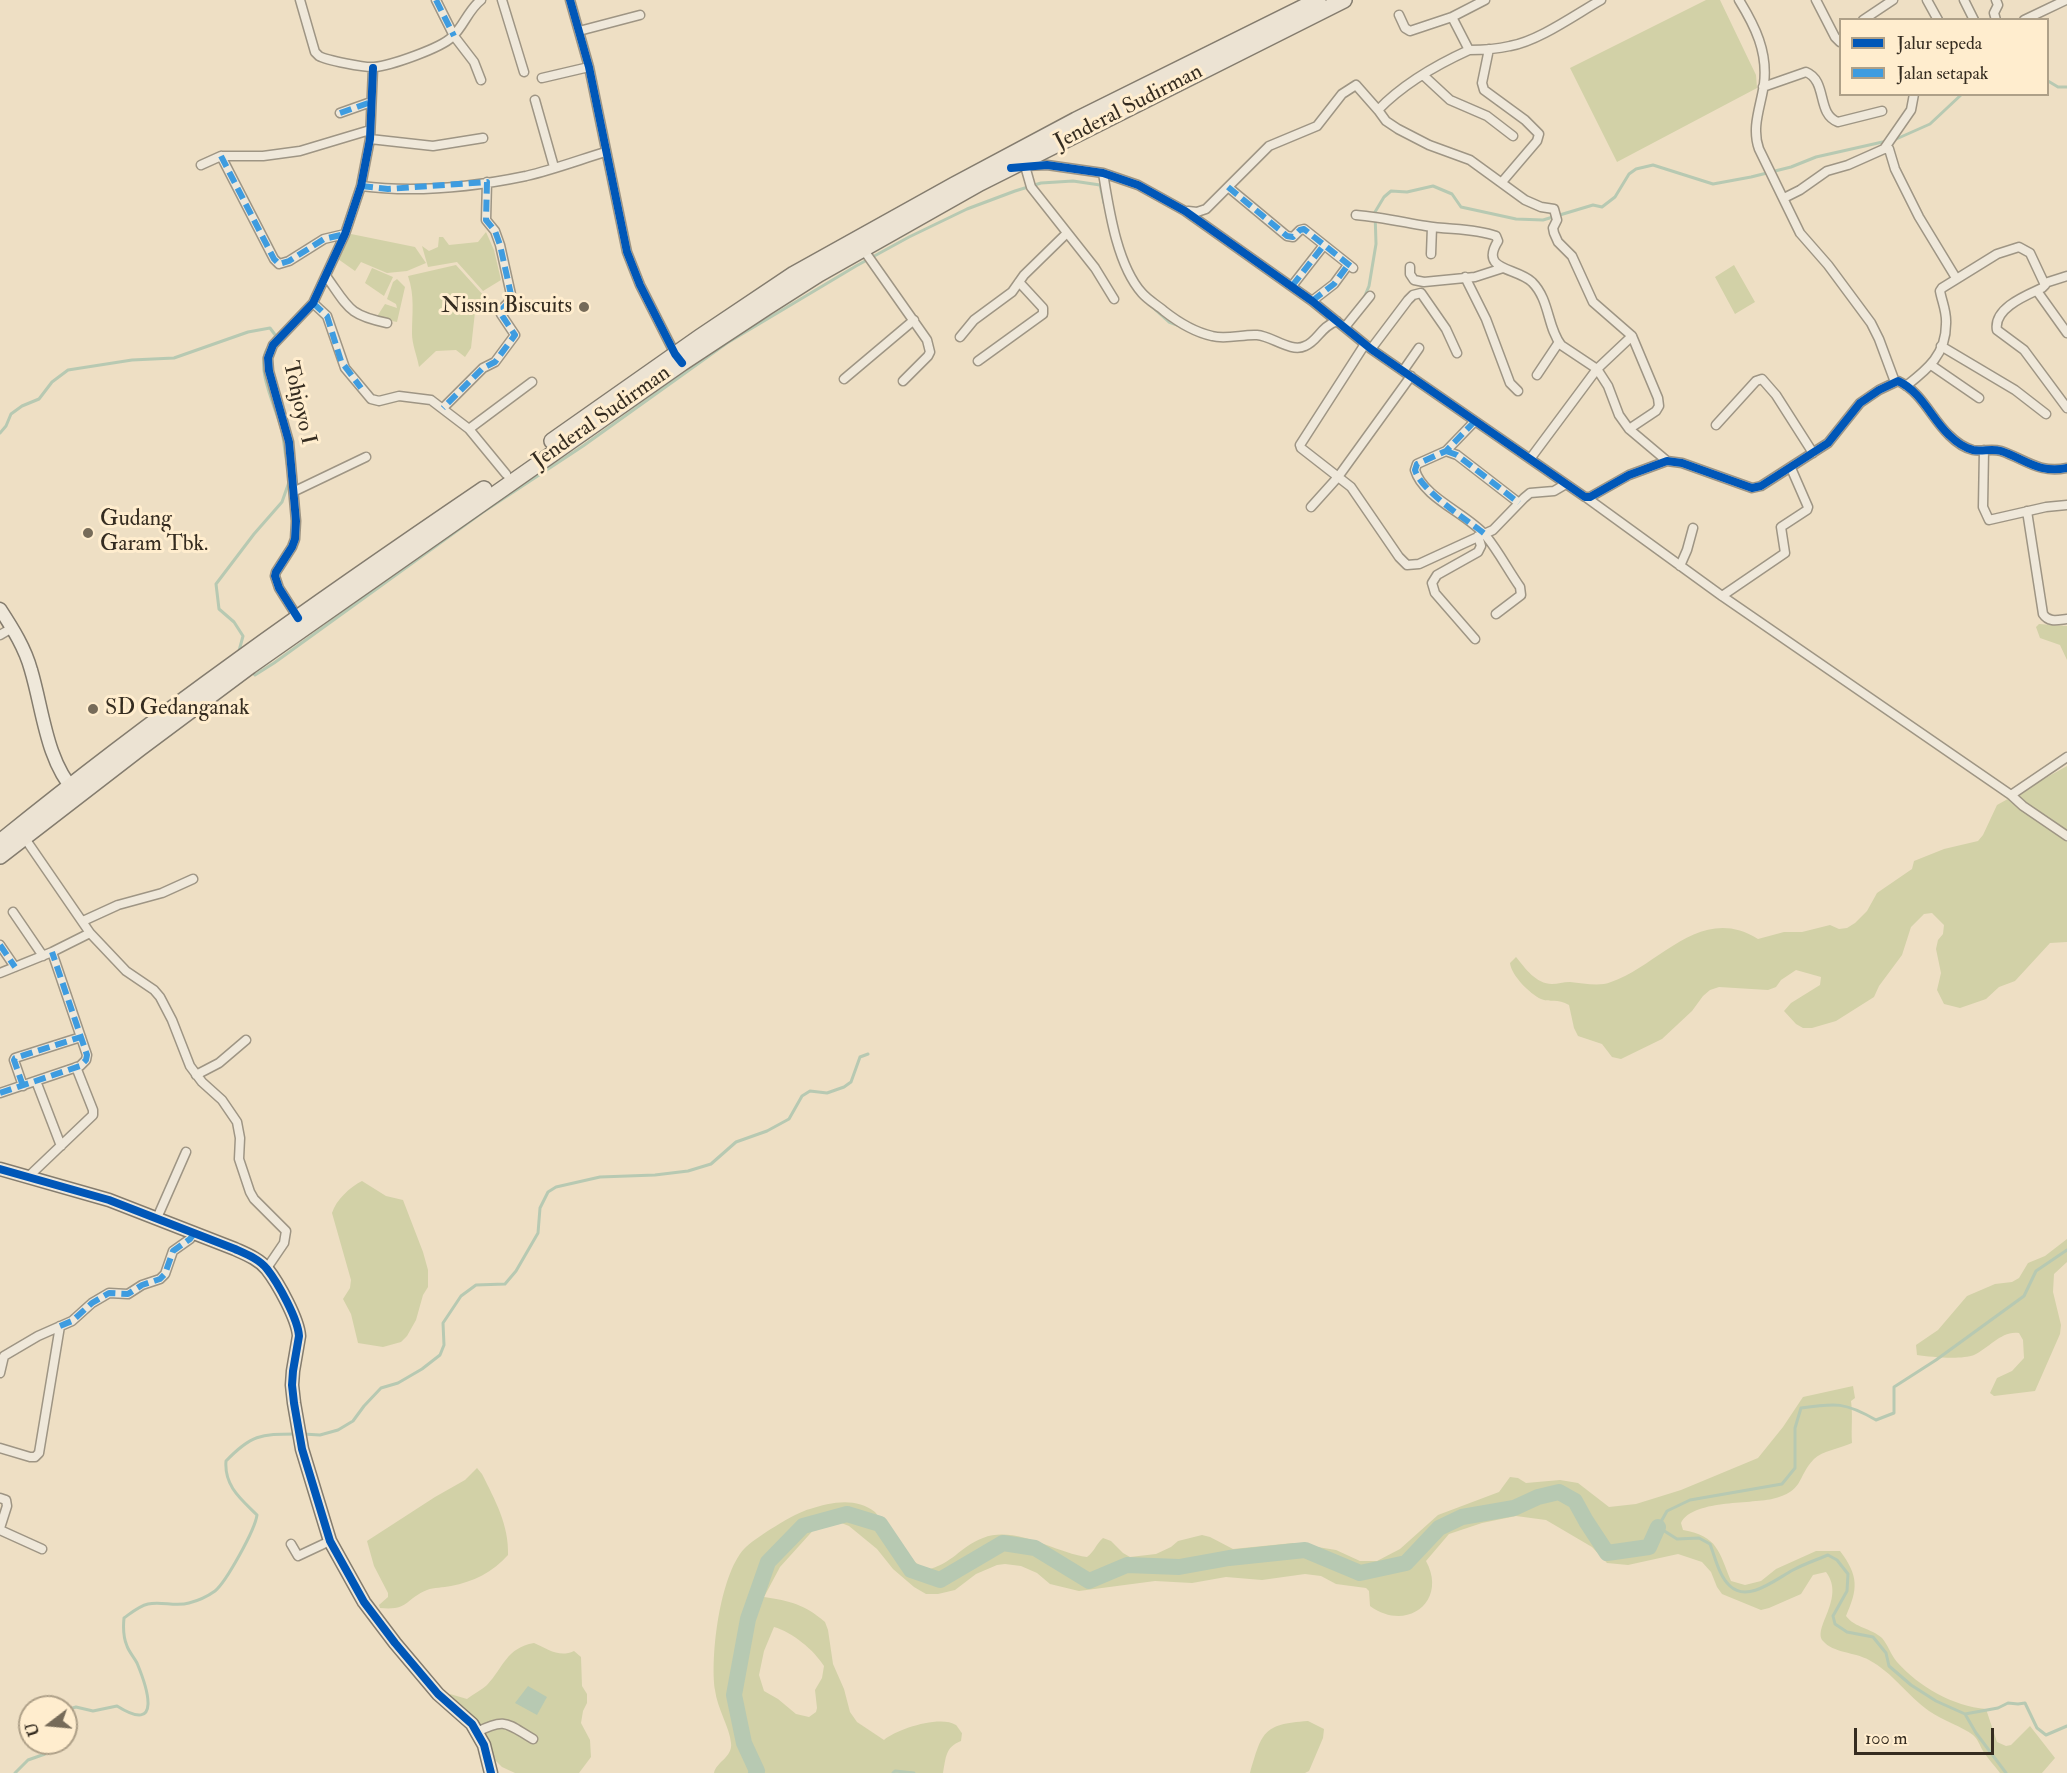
<!DOCTYPE html>
<html>
<head>
<meta charset="utf-8">
<style>
  body { margin:0 }
  #map { position:relative; width:2067px; height:1773px; overflow:hidden; background:#eedfc4; font-family:"IM FELL Double Pica",serif }
  canvas { display:block }
  .legend { position:absolute; left:1839px; top:18px; width:210px; height:78px; box-sizing:border-box; background:#ffedce; border:2px solid #aea088; margin:0; padding:8px 10px; list-style:none; font-size:18px; color:#352c20 }
  .legend li { display:flex; align-items:center; gap:12px; height:30px }
  .legend b { width:30px; border:2px solid #aea088 }
  .north { position:absolute; left:18px; top:1695px; width:60px; height:60px; box-sizing:border-box; background:#ffedce; border:2px solid #aea088; border-radius:50%; rotate:254deg; font-size:16px; font-weight:700; line-height:24px; text-align:center; color:#352c20 }
  .north::after { content:''; display:block; margin:auto; width:21px; height:27px; background:#766b59; clip-path:polygon(50% 0,100% 100%,50% 72%,0 100%) }
  .scale { position:absolute; left:1854px; top:1728px; width:140px; height:27px; box-sizing:border-box; border:3px solid #352c20; border-top:0; padding-left:8px; font-size:18px; line-height:21px; white-space:nowrap; color:#352c20; -webkit-text-stroke:4px #ffedce; paint-order:stroke }
</style>
</head>
<body>
<div id="map">
<canvas width="2067" height="1773"></canvas>
<ul class="legend">
<li><b style="height:8px;background:#0057b8"></b>Jalur sepeda</li>
<li><b style="height:8px;background:#3e9ce0"></b>Jalan setapak</li>
</ul>
<div class="north">U</div>
<div class="scale">100 m</div>
</div>
<script>
const context = document.querySelector('canvas').getContext('2d');
context.lineJoin = 'round';
function fill(path, color) { context.fillStyle = color; context.fill(path, 'evenodd'); }
function trace(path, color, width, dash) { context.strokeStyle = color; context.lineWidth = width; context.lineCap = dash ? 'butt' : 'round'; context.setLineDash(dash || []); context.stroke(path); }
function drawText(font, color, halo, rows, align = 'center') {
  context.font = font + ' "IM FELL Double Pica",serif'; context.lineWidth = 6; context.setLineDash([]); context.textBaseline = 'middle'; context.strokeStyle = halo; context.fillStyle = color; for (const [text, x, y, turn = 0] of rows) {
    context.save(); context.translate(x, y); context.rotate((+turn || 0) * Math.PI / 180); context.textAlign = isNaN(turn) ? turn : align; if (halo) context.strokeText(text, 0, 0); context.fillText(text, 0, 0); context.restore();
  }
}
fill(new Path2D(`
  M1706,0h14l36,75 1,13 -140,74 -47,-94z
  M486,232l8,18 7,30 -18,11 -26,-29 -29,5 -6,-21 7,5 9,-4 1,-10h4l6,8 29,-3z
  M351,234l64,13 11,16 -19,8 -20,2 -26,-11 -6,9 -17,-12z
  M456,265l28,31 -9,16 -4,36 -6,9 -9,-7 -20,1 -17,16c-2,-11 -7,-23 -7,-33 0,-20 3,-38 -4,-58z
  M1734,265l21,37 -20,12 -20,-37z
  M372,268l21,9 -9,19 -19,-13z
  M397,279l8,8 -8,35 -21,-4 9,-14 12,4 -1,-4 -9,-5 6,-17z
  M2039,624l28,2v34l-7,-15 -20,-7 -4,-11z
  M2067,766v176l-17,1 -35,38 -16,6 -13,12 -26,9 -16,-4 -7,-14 4,-17 -5,-24 2,-9 5,-6 1,-9 -12,-12 -8,1 -13,13 -9,28 -23,31 -5,11 -38,24 -24,7h-9l-7,-4 -12,-13 7,-8 29,-18 1,-8 -25,-7 -15,10 -5,7 -8,3 -49,-3 -9,3 -7,6 -11,15 -30,28 -41,20 -9,-2 -10,-13 -24,-8 -4,-8 -5,-23c-11,-7 -20,-2 -28,-6 -11,-5 -30,-24 -31,-36l6,-6c9,11 20,27 36,27 6,0 11,-2 18,-2 13,1 29,5 41,0 49,-17 90,-79 147,-43l26,-7h18l28,-7 9,4 8,-1 8,-5 12,-12 10,-18 35,-24 2,-8 30,-12 34,-8 5,-6 14,-30z
  M362,1181l24,15 17,4 20,52 5,18v17l-5,8 -7,25 -9,16 -6,6 -18,5 -25,-4 -7,-29 -8,-15 7,-11 1,-8 -19,-67c4,-13 18,-26 30,-32z
  M2067,1239v23l-13,12 -1,18 8,33 -1,9 -25,57 -41,5 -4,-3 7,-15 15,-7 12,-13 -1,-18 -4,-7c-17,-3 -30,15 -45,22 -13,5 -43,2 -57,0l-1,-10 22,-15 29,-34 28,-12 17,-2 7,-4 9,-15 17,-7z
  M1853,1386l2,12 -4,3c2,14 0,28 1,42 -11,5 -30,8 -38,16 -18,19 -9,32 -42,40 -23,5 -80,1 -91,24l2,7c35,6 36,22 48,51l14,4 16,-4 15,-12 40,-18h24c19,25 18,38 6,65 9,12 25,12 36,22 6,7 9,17 15,24 22,25 56,44 89,47l11,33 9,4 5,-1 19,-19 25,32 -13,15h-42c-5,-7 -12,-14 -17,-22 -3,-5 -5,-12 -10,-16 -10,-8 -31,-15 -44,-24 -21,-15 -37,-39 -60,-51 -14,-8 -36,-7 -46,-19 -11,-13 23,-43 3,-69l-13,3 -12,19 -32,14 -8,2 -39,-16 -5,-7 -6,-15 -9,-10 -24,-8 -50,11 -21,-2 -15,-16 -46,-27 -30,-4 -34,7 -33,11 -23,27c22,40 -19,72 -56,45l-1,-15 -3,-3 -30,-4 -15,-8 -16,-2 -43,6 -36,-3 -34,6 -37,-2 -76,10 -29,-7 -13,-11 -16,-7 -16,-2 -8,1 -21,9 -21,16 -17,4h-12l-12,-7 -21,-18 -16,-20 -28,-23 -15,-6 -16,5 -38,42 -16,30c26,4 40,7 61,25l3,8 5,34 11,25 6,23 7,10 27,18c13,-11 56,-25 72,-15 1,1 5,7 6,8l-1,8c-16,6 -15,17 -18,32h-229c2,-11 19,-16 17,-30 -1,-15 -14,-35 -16,-53 -5,-34 5,-115 29,-141 9,-10 52,-37 66,-40 21,-7 46,-12 65,3l40,50 11,8c27,-6 33,-23 57,-32 33,-13 72,15 104,19 8,-6 9,-13 16,-19l8,3 12,12 7,4 26,-3 15,-7 7,-6 24,-6 8,2 23,12 60,-6 43,7 24,11h17l23,-12 38,-34 61,-23 11,-15 8,1 8,5 34,-3 18,3 31,24 27,-3 45,-14 77,-32 25,-31 20,-30zM774,1627c18,5 40,23 50,39l-2,12 -7,12 2,18 -1,4 -7,5 -13,-3 -18,-15 -14,-8 -5,-16 5,-24z
  M477,1468l5,6c13,26 27,51 26,81 -15,17 -35,27 -57,31 -8,2 -17,1 -24,4 -22,9 -18,21 -47,18l-1,-3 9,-8v-4l-14,-27 -7,-25 68,-44 30,-17z
  M534,1643c14,6 25,15 40,8l7,6 1,29 5,8v9l-4,8 -2,12 9,17 1,17 -12,16h-64l-13,-6 -7,-7 -6,-16 -40,-43 1,-7 17,5c6,-5 15,-9 20,-14 17,-18 19,-37 47,-42z
  M1308,1721l16,8 -1,9 -14,33 -4,2h-55c12,-40 12,-49 58,-52z`), '#d2d1a7');
fill(new Path2D(`
  M528,1686l19,11 -10,18 -22,-12z`), '#b7c9b2');
trace(new Path2D(`
  M2048,81l10,6h9
  M1894,140l36,-16 32,-30
  M1140,296l29,26 8,3
  M1364,298l5,-12 7,-42 -1,-32 9,-15 7,-6 16,1 26,-6 19,8 9,13 55,12 27,1 50,-15 9,2 13,-10 14,-23 7,-5 17,-4 60,19 38,-7 40,-10 25,-10 71,-16
  M267,349c-12,19 10,61 15,82 2,11 3,22 5,33
  M0,433l6,-7 5,-12 11,-8 17,-7 13,-17 16,-12 64,-10 42,-2 74,-26 22,-4 6,8 -2,2
  M240,653l-1,-2 4,-15 -9,-14 -15,-13 -3,-25 38,-50 28,-32 7,-20
  M252,671l3,4 19,-12 209,-151 100,-66 144,-103 129,-77 53,-29 58,-28 48,-18 26,-8 32,-2 27,4 4,18
  M303,1434l17,1 18,-5 15,-9 11,-15 17,-18 17,-5 24,-14 18,-14 4,-10 -1,-22 18,-27 15,-11 29,-1 11,-13 22,-38 2,-25 8,-16 8,-5 44,-10 55,-2 33,-4 23,-7 25,-22 31,-11 22,-12 13,-23 8,-5 17,2 17,-6 7,-5 9,-25 8,-3
  M66,1710l10,-3 17,4 24,-5c46,29 30,-19 20,-43 -3,-6 -8,-11 -10,-17 -4,-9 -4,-18 -3,-28 7,-5 15,-12 24,-14 13,-3 28,3 41,-1 8,-2 19,-7 26,-12 11,-9 40,-61 42,-76 -16,-16 -33,-29 -31,-54 25,-26 34,-27 70,-27
  M1965,1714l33,-6 10,-5 10,1 7,-1 12,25 9,7 21,-9
  M15,1773l13,-13 17,-6 10,-11
  M893,1773l2,-2 19,2
  M2006,1773l-30,-40 -11,-19 -29,-13 -25,-16 -22,-19 -3,-13 -13,-16 -26,-5 -12,-8 -2,-8 14,-25 1,-17 -11,-14 -9,-5c-12,5 -24,9 -35,15 -17,9 -45,33 -63,16 -11,-10 -15,-29 -20,-42l-11,-6 -22,1 -19,-12 9,-16 23,-11 92,-16 13,-16v-40l6,-20c35,-5 44,-6 75,12l18,-7v-26l42,-27 88,-64 12,-25 31,-21`), '#b7c9b2', 3);
trace(new Path2D(`
  M756,1773l1,-2 -13,-28 -10,-48 14,-76 20,-57 35,-36 44,-12 33,10 31,46 29,10 63,-37 32,5 54,33 38,-16 52,2 50,-9 76,-8 55,23 46,-10 33,-35 23,-11 52,-9 24,-11 21,-5 16,9 11,20 21,32 42,-6 9,-20`), '#b7c9b2', 16);
const street = new Path2D(`
  M300,0l15,52 4,4c7,4 46,12 55,11 16,-1 67,-19 78,-30 12,-11 16,-27 29,-37
  M436,0l18,36 20,26 7,18
  M502,0l22,72
  M570,0l19,67 38,185 13,33 36,71
  M1739,0c16,26 29,52 25,84 -3,22 -13,43 -5,65l41,84 28,32 43,58 8,16 16,43
  M1816,0l19,37 5,5
  M1927,0l11,20
  M1964,0l10,20
  M1996,0l2,5 -4,8 2,7
  M1399,15l6,13 5,3 42,-14 33,-17
  M1452,17l17,33c14,0 28,-1 41,-4 29,-5 66,-32 91,-46
  M1863,20l30,-20
  M2024,20l42,-20
  M579,31l61,-16
  M1489,49l-7,34 2,7 41,30 14,14 -2,7 -35,41
  M1469,50c-33,15 -66,34 -91,60l8,11 12,8 31,16 41,15 55,40 16,7 13,2 3,11 -4,8 1,5 4,9 14,14 21,46 39,34 -35,33 -67,90
  M1423,75l27,25 37,16 26,20
  M542,78l47,-11
  M1763,87l43,-15c22,9 10,42 32,50l44,-11
  M535,100l19,67
  M340,113l31,-11
  M370,139l63,7 50,-8
  M1884,149l27,-39 3,-16
  M221,156l53,103 5,5 10,-3 35,-22 21,-5
  M201,165l20,-9h42l37,-5 70,-21
  M1023,166l24,-1 56,8 35,12 47,26 127,90 59,48 214,148h5l39,-22 38,-14 15,2 70,25 9,-2 67,-43 32,-40 19,-13 19,-9c24,11 33,37 51,54 6,6 16,13 24,15 9,2 18,-2 28,1 24,8 38,23 66,17
  M1025,166l6,21 64,81 19,31
  M1103,173c6,36 14,92 39,120 6,7 15,12 22,18 14,11 30,21 48,25 14,4 31,-2 45,-1 15,1 34,18 48,11 13,-5 15,-19 32,-25
  M361,186c53,7 112,1 165,-10 26,-6 53,-16 79,-24
  M1228,187l59,49 6,1 7,-7 4,-1 49,39
  M1784,198l16,-8 27,-19 21,-6 36,-16h5l6,20 24,48 37,61
  M1188,211l9,1 9,-3 63,-63 48,-20 25,-32 14,-9 22,25
  M1356,215c24,2 46,7 70,11 23,4 47,2 70,10l2,5c-19,30 18,26 34,41 18,18 15,45 29,63l36,24 11,17 11,29 10,14 38,32
  M863,249l64,91 3,12 -2,4 -25,25
  M1431,254l1,-27
  M1410,267v7l4,6 10,2 51,-5 28,-9
  M326,276c23,32 22,39 61,47
  M1465,277l21,42 24,64 8,8
  M2045,283l22,-7
  M1292,286l32,-41
  M2037,291l30,42
  M1312,301l22,-17 14,-19
  M313,303l14,13 18,52 26,31 8,2 20,-5 32,4 38,29 37,45
  M1345,327l25,-31
  M960,337l14,-17 38,-28 12,-17 43,-42
  M1365,344l-65,101 1,3 50,39 48,70 8,8 12,-1 74,-34 31,-32 6,-5 24,-2 12,-7
  M1941,346l74,44 31,24
  M1371,349l37,-49 5,-5 8,-2 25,36 11,24
  M978,361l65,-47v-6l-24,-26
  M1931,365l48,33
  M1403,371l16,-23
  M1537,375l22,-33
  M844,379l70,-59
  M1906,386c22,-17 40,-32 40,-62 1,-12 -4,-22 -6,-33l2,-3 55,-34 22,-7 11,6 15,32 -3,3c-15,7 -49,20 -45,42l27,20 43,58
  M443,408l40,-40 12,-6 20,-27 -14,-21 1,-5 10,-10 -12,-54 -5,-14 -9,-11 1,-38
  M1475,421l-29,30 -29,13 -2,6c8,28 53,44 71,66 13,16 22,34 34,51l1,8 -25,19
  M1716,425l40,-44 6,-2 14,16 37,58
  M469,429l63,-47
  M1629,429l27,-18 3,-5 -1,-8 -26,-62
  M1984,450l-1,57 6,13 57,-13 21,-2
  M1446,451l11,4 62,48
  M295,491l71,-34
  M1587,498l135,98 289,199 12,11 44,30
  M1311,507l27,-30 73,-101
  M2027,511l16,103c6,9 15,6 24,5
  M1680,566l7,-16 6,-22
  M1722,596l63,-43 -4,-26 26,-17 1,-3 -17,-39
  M298,618l-19,-30 -4,-12 1,-4 16,-25 3,-8 1,-18 -7,-79 -20,-71 -1,-13 5,-13 40,-42 32,-69 16,-48 9,-47 3,-71
  M0,635l12,-7
  M1475,639l-40,-46 -3,-10 5,-8 41,-23 3,-6 -3,-10
  M2011,795l56,-38
  M24,837l66,96 36,38 28,19 6,7 12,23 18,46 12,16 20,18 15,22 3,16 -1,21 11,33 4,7 32,32 -2,12 -17,25
  M13,912l30,44
  M83,921l35,-16 44,-12 31,-14
  M0,945l15,22
  M0,973l52,-21 38,-19
  M196,1075l23,-12 27,-23
  M36,1081l25,65
  M23,1086l-9,-26 1,-2 66,-21
  M0,1093l80,-27 6,-6 1,-5 -35,-103
  M28,1177l65,-62v-5l-17,-43
  M157,1218l29,-66
  M0,1373l4,-17 34,-20 34,-15 20,-18 17,-10 19,1 14,-9 18,-6 5,-5 8,-23 17,-12 5,-7
  M0,1448l30,9h5l4,-4 21,-127
  M0,1498l6,2 1,6 -7,22
  M0,1530l42,19
  M291,1544l7,12 32,-15
  M477,1732c29,-15 30,-8 56,7`);
const secondary = new Path2D(`
  M0,609c13,20 25,39 31,61 12,40 15,90 44,122
  M0,1169l109,31 126,49c11,5 24,10 32,20 11,14 31,50 32,67l-6,35 -1,14 2,18 8,46 28,92 34,61 31,41 43,51 34,30 12,21 7,28`);
const highway = new Path2D(`
  M552,441l148,-104 94,-63 160,-89 122,-65 242,-120
  M0,842c155,-126 319,-241 484,-353
  M0,856l140,-108 110,-82 432,-303 85,-56 52,-33 161,-91 364,-183`);
trace(street, '#9e9584', 11);
trace(secondary, '#847c6e', 15);
trace(highway, '#847c6e', 18);
trace(street, '#efe8da', 8);
trace(secondary, '#efe8da', 12);
trace(highway, '#ece3d3', 15);
trace(new Path2D(`
  M436,0l18,36
  M340,113l31,-11
  M221,156l53,103 5,5 10,-3 35,-22 21,-5
  M361,186l27,3 99,-7 -1,38 9,11 5,14 12,54 -10,10 -1,5 14,21 -20,27 -12,6 -40,40
  M1228,187l59,49 6,1 7,-7 4,-1 49,39
  M1292,286l32,-41
  M1312,301l22,-17 14,-19
  M313,303l14,13 14,45 20,27
  M1475,421l-29,30 -29,13 -2,6c6,21 52,50 70,64
  M1446,451l11,4 62,48
  M0,945l15,22
  M23,1086l-9,-26 1,-2 66,-21
  M0,1093l80,-27 6,-6 1,-5 -35,-103
  M60,1326l12,-5 20,-18 17,-10 19,1 14,-9 18,-6 5,-5 8,-23 17,-12 5,-7`), '#3e9ce0', 6, [12, 6]);
trace(new Path2D(`
  M570,0l19,67 38,185 13,33 35,69 7,9
  M1011,168l36,-3 56,8 35,12 47,26 127,90 59,48 214,148h5l39,-22 38,-14 15,2 70,25 9,-2 67,-43 32,-40 19,-13 19,-9c24,11 33,37 51,54 6,6 16,13 24,15 9,2 18,-2 28,1 24,8 38,23 66,17
  M298,618l-19,-30 -4,-12 1,-4 16,-25 3,-8 1,-18 -7,-79 -20,-71 -1,-13 5,-13 40,-42 32,-69 16,-48 9,-47 3,-71
  M0,1169l109,31 126,49c11,5 24,10 32,20 11,14 31,50 32,67l-6,35 -1,14 2,18 8,46 28,92 34,61 31,41 43,51 34,30 12,21 7,28`), '#0057b8', 8);
for (const [x, y, r, color] of [
  [584,307,6,"#766b59"],
  [88,533,6,"#766b59"],
  [93,709,6,"#766b59"]
]) { const dot = new Path2D(); dot.arc(x, y, r, 0, 2 * Math.PI); context.fillStyle = color; context.fill(dot); trace(dot, '#ffedce', 2); }
drawText('22px', '#352c20', '#ffedce', [
  ["Jenderal Sudirman",1129,108,-27],
  ["Tohjoyo I",298,403,77],
  ["Jenderal Sudirman",602,418,-35]
]);
drawText('22px', '#352c20', '#ffedce', [
  ["Nissin Biscuits",572,307,"right"],
  ["Gudang",100,520],
  ["Garam Tbk.",100,545],
  ["SD Gedanganak",105,709]
], 'left');
</script>
</body>
</html>
